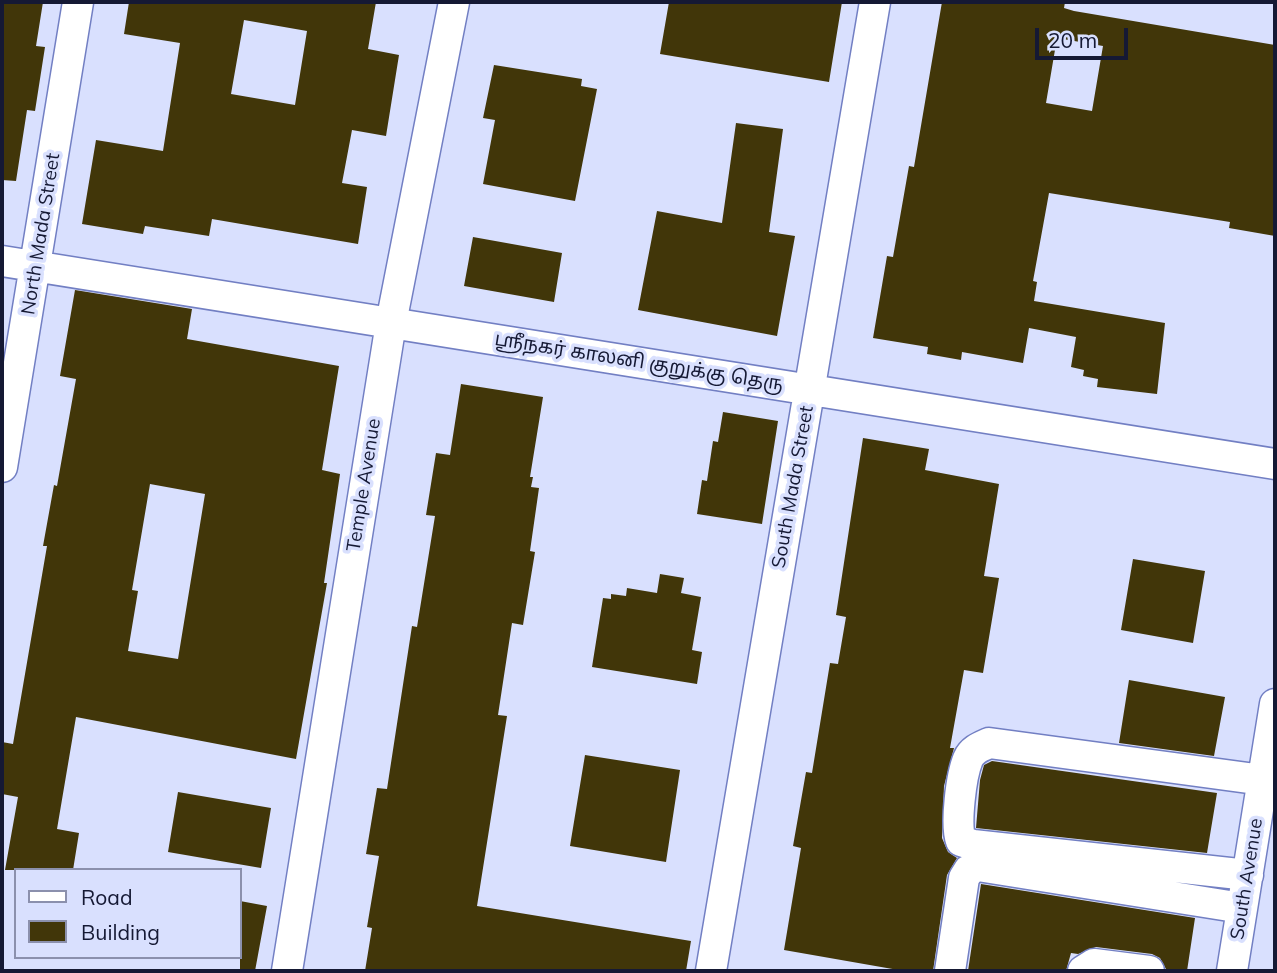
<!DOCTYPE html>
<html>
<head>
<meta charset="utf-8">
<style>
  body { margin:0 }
  #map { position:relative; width:1277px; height:973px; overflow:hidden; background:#d9e0fe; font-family:Mulish,sans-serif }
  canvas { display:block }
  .frame { position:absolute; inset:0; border:4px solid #151934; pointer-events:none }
  .legend { position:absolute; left:14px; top:868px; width:228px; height:91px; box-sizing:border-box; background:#d9e0fe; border:2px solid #8b90ad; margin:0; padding:9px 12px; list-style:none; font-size:21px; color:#151934 }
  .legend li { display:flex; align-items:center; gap:14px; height:35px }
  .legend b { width:35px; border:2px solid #8b90ad }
  .scale { position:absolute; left:1035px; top:28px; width:93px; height:32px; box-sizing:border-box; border:4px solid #151934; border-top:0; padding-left:9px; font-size:21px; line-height:24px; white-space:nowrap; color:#151934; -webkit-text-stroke:5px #d9e0fe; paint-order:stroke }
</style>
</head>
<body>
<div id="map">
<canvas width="1277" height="973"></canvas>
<div class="frame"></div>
<ul class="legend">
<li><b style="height:9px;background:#fff"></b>Road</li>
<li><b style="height:19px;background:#413609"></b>Building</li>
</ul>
<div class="scale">20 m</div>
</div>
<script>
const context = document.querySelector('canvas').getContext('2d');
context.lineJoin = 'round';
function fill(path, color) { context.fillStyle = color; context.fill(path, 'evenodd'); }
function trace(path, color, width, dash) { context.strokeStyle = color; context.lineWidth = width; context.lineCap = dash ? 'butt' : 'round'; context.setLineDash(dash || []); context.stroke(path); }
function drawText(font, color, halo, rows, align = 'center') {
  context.font = font + ' Mulish,"Noto Sans Tamil",sans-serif'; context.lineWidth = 7; context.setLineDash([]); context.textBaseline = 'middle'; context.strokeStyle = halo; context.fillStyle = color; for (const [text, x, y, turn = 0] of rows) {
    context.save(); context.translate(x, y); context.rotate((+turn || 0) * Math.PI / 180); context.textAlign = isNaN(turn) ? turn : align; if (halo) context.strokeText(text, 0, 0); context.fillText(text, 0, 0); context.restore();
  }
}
fill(new Path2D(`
  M2,2h41l-7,44 9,1 -10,64 -8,-1 -11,71 -14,-1z
  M129,2h247l-8,47 31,6 -13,81 -34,-6 -10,53 25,4 -9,57 -146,-25 -3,17 -64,-10 -2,8 -61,-10 14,-84 67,11 17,-108 -56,-9zM244,20l63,11 -12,74 -64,-11z
  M669,2h173l-13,80 -169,-28z
  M942,2h123l-1,6 10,3 201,34v191l-46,-8 1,-6 -181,-29 -16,88 4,1 -3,19 131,22 -8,71 -60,-7 1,-8 -15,-3 1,-6 -13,-3 5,-30 -47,-9 -6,35 -61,-11 -1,8 -34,-6 1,-7 -55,-9 14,-82 6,1 16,-91 5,1zM1057,38l46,8 -11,65 -46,-8z
  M494,65l88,14 -1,7 16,3 -22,112 -92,-17 12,-64 -12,-2z
  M736,123l47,6 -14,103 26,4 -18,100 -139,-26 19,-99 65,12z
  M473,237l89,16 -8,49 -90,-16z
  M75,290l117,19 -5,30 152,27 -17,104 18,4 -16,109h3l-31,176 -220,-42 -19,112 22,4 -6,37h-68l13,-73 -16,-3v-52l11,2 34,-198h-4l11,-61 3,1 19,-107 -16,-3zM150,484l55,10 -27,165 -50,-8 10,-60 -6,-1z
  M461,384l82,13 -13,80h3l-2,10 8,1 -9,63 5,1 -12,73 -11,-2 -14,92 9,1 -30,190 214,35 -5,30h-321l7,-43 -5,-1 12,-71 -13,-2 11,-66 10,1 25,-163 5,1 18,-111 -9,-1 10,-62 14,2z
  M723,412l55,9 -16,103 -65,-10 5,-34 5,1 6,-40 5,1z
  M863,438l66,11 -4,21 74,14 -15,92 15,2 -16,95 -19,-3 -14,78h4l-10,38 -2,52 6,14 9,6 -10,17 -14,96h-29l-120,-21 17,-102 -8,-2 13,-74 6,1 18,-110 8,1 8,-47 -10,-2z
  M1133,559l72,12 -12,72 -72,-13z
  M660,574l24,4 -3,15 20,4 -9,53 10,2 -5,32 -105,-17 11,-69 8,1v-5l15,2 1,-8 30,5z
  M1129,680l96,17 -11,59 -95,-13z
  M585,755l95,15 -14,92 -96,-16z
  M992,761l225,32 -10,60 -231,-25 4,-48 4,-15z
  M178,792l93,16 -10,60 -93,-16z
  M981,884l214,34 -8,53 -21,-2 -6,-11 -8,-4 -56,-7 -18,7 -7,-1 -5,18h-98z
  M240,901l27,5 -12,65h-15z`), '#413609');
const minor = new Path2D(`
  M2,261l1273,203
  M2,467l76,-465
  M1248,875l-275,-30 -12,-4c-6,-16 0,-65 7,-82 4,-9 12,-12 21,-16l274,37
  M287,971l104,-648 63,-321
  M711,971l164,-969
  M950,971l14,-93 5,-8 9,-4 264,42
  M1083,971l11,-7 55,7
  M1232,971l43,-267`);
trace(minor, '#727fc3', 33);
trace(minor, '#fff', 30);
drawText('19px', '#151934', '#d9e0fe', [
  ["North Mada Street",41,234,-81],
  ["ஸ்ரீநகர் காலனி குறுக்கு தெரு",639,362,9],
  ["Temple Avenue",364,485,-81],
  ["South Mada Street",793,487,-80],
  ["South Avenue",1247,879,-81]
]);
</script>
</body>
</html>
